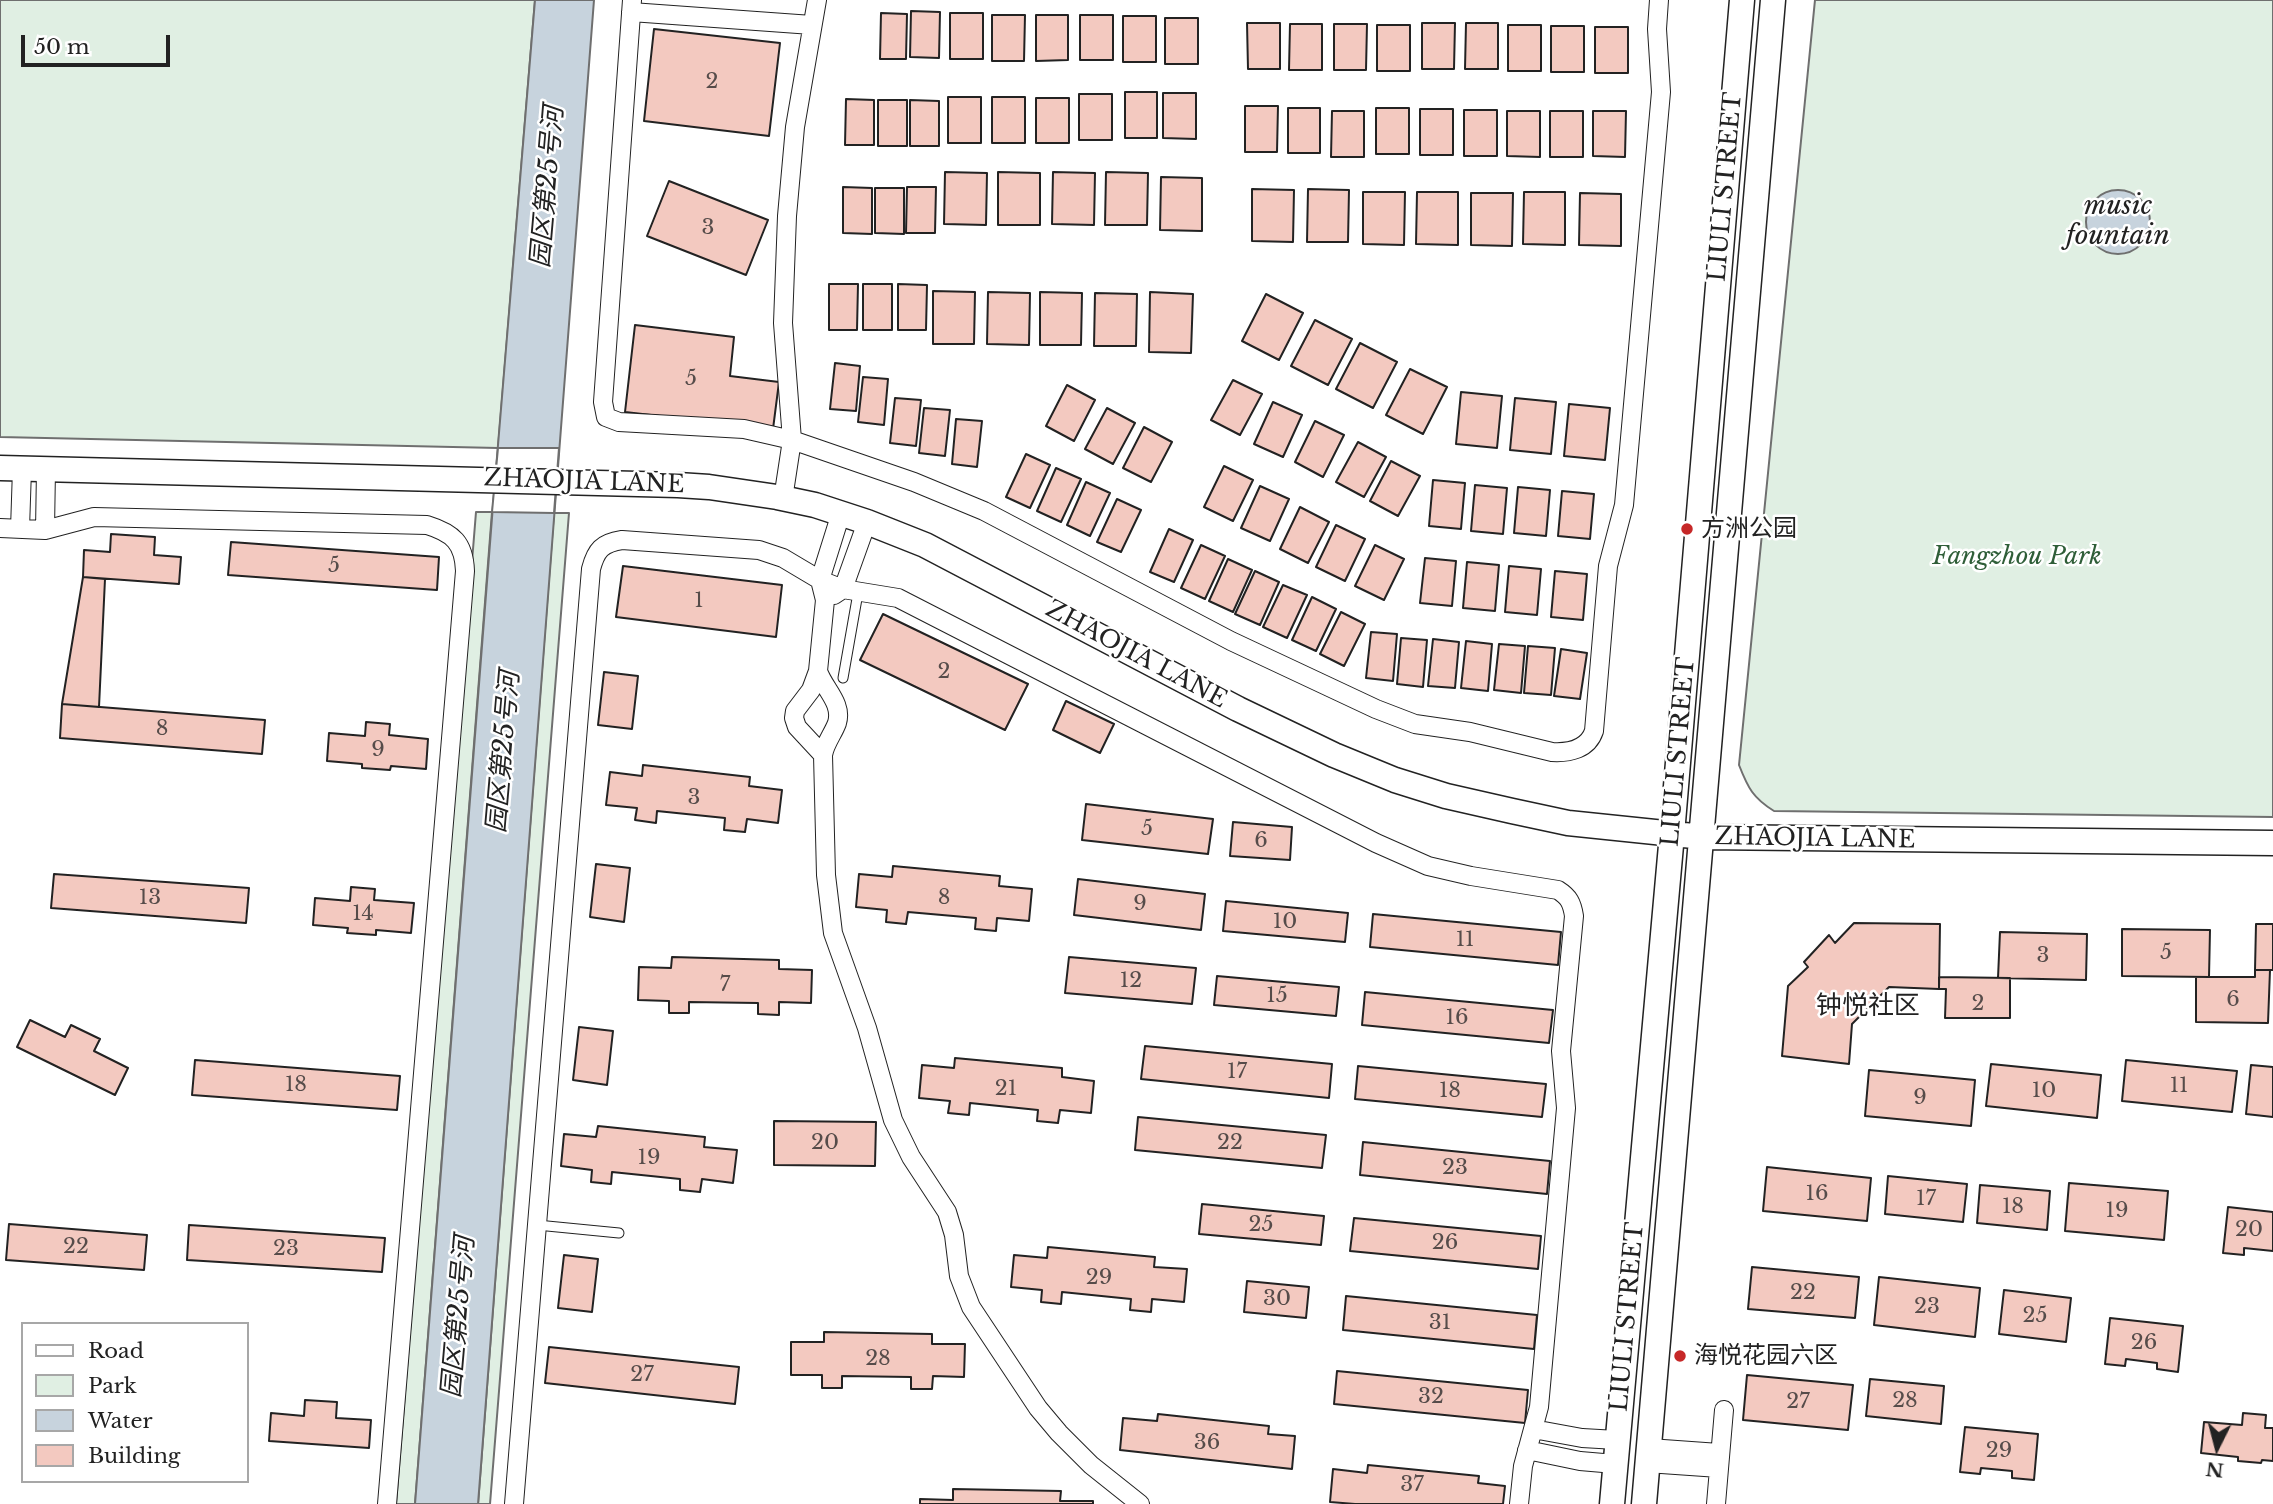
<!DOCTYPE html>
<html>
<head>
<meta charset="utf-8">
<style>
  body { margin:0 }
  #map { position:relative; width:2273px; height:1504px; overflow:hidden; background:#fff; font-family:"Libre Baskerville",serif }
  canvas { display:block }
  .legend { position:absolute; left:21px; top:1322px; width:228px; height:161px; box-sizing:border-box; background:#fff; border:2px solid #a7a7a7; margin:0; padding:9px 12px; list-style:none; font-size:21px; color:#222 }
  .legend li { display:flex; align-items:center; gap:14px; height:35px }
  .legend b { width:35px; border:2px solid #a7a7a7 }
  .north { position:absolute; left:2182px; top:1413px; width:70px; height:70px; -webkit-text-stroke:5px #fff; paint-order:stroke; rotate:186deg; font-size:19px; font-weight:700; line-height:28px; text-align:center; color:#222 }
  .north::after { content:''; display:block; margin:auto; width:24px; height:32px; background:#222; clip-path:polygon(50% 0,100% 100%,50% 72%,0 100%) }
  .scale { position:absolute; left:21px; top:35px; width:149px; height:32px; box-sizing:border-box; border:4px solid #222; border-top:0; padding-left:9px; font-size:21px; line-height:24px; white-space:nowrap; color:#222; -webkit-text-stroke:5px #fff; paint-order:stroke }
</style>
</head>
<body>
<div id="map">
<canvas width="2273" height="1504"></canvas>
<ul class="legend">
<li><b style="height:9px;background:#fff"></b>Road</li>
<li><b style="height:19px;background:#e0efe3"></b>Park</li>
<li><b style="height:19px;background:#c7d3dd"></b>Water</li>
<li><b style="height:19px;background:#f3c9c0"></b>Building</li>
</ul>
<div class="north">N</div>
<div class="scale">50 m</div>
</div>
<script>
const context = document.querySelector('canvas').getContext('2d');
context.lineJoin = 'round';
function fill(path, color) { context.fillStyle = color; context.fill(path, 'evenodd'); }
function trace(path, color, width, dash) { context.strokeStyle = color; context.lineWidth = width; context.lineCap = dash ? 'butt' : 'round'; context.setLineDash(dash || []); context.stroke(path); }
function drawText(font, color, halo, rows, align = 'center') {
  context.font = font + ' "Libre Baskerville","Noto Sans SC",serif'; context.lineWidth = 5; context.setLineDash([]); context.textBaseline = 'middle'; context.strokeStyle = halo; context.fillStyle = color; for (const [text, x, y, turn = 0] of rows) {
    context.save(); context.translate(x, y); context.rotate((+turn || 0) * Math.PI / 180); context.textAlign = isNaN(turn) ? turn : align; if (halo) context.strokeText(text, 0, 0); context.fillText(text, 0, 0); context.restore();
  }
}
const green = new Path2D(`
  M0,0h535l-37,448 -498,-11z
  M1815,0h458v817l-499,-6c-21,-13 -26,-23 -35,-46z
  M476,512h16l-77,992h-19z
  M554,513h15l-79,991h-12z`);
fill(green, '#e0efe3');
trace(green, '#6f6f6f', 2);
const water = new Path2D(`
  M535,0h59l-116,1504h-63l78,-999z
  M2086 222a32 32 0 1 1 64 0a32 32 0 1 1-64 0Z`);
fill(water, '#c7d3dd');
trace(water, '#6f6f6f', 2);
const pier = new Path2D(`
  M498,448h61l-5,65 -62,-1z`);
fill(pier, '#fff');
trace(pier, '#6f6f6f', 2);
const building = new Path2D(`
  M911,11l29,1 -1,46 -29,-1z
  M881,13l26,1 -1,45h-26z
  M950,13h33v46h-33z
  M992,15h33l-1,46h-32z
  M1036,15h32v45l-32,1z
  M1080,15h33v45h-33z
  M1123,16h33v46h-33z
  M1165,18h33v46h-33z
  M1247,23h33v46h-32z
  M1422,23h33l-1,46h-32z
  M1466,23h32v46h-33z
  M1290,24h32v46h-33z
  M1334,24h33l-1,46h-32z
  M1377,25h33v46h-33z
  M1508,25h33v46h-33z
  M1551,26h33v46h-33z
  M1595,27h33v46h-33z
  M654,29l126,14 -11,93 -125,-15z
  M1125,92h32v46h-32z
  M1163,93h33v46l-33,-1z
  M1079,94h33v46h-33z
  M948,97h33v46h-33z
  M992,97h33v46h-33z
  M1036,98h33v45h-33z
  M846,99l28,1v45h-29z
  M878,100h29v46h-29z
  M910,100l29,1v45h-29z
  M1245,106h33l-1,46h-32z
  M1288,108h32v45h-32z
  M1376,108h33v46h-33z
  M1420,109h33v46h-33z
  M1464,110h33v46h-33z
  M1332,111h32v46h-33z
  M1507,111h33v46l-33,-1z
  M1550,111h33v46h-33z
  M1593,111h33l-1,46 -32,-1z
  M945,172l42,1 -1,52 -42,-1z
  M998,172l42,1v52h-42z
  M1053,172l42,1 -1,52 -42,-1z
  M1106,172l42,1 -1,52h-42z
  M1161,177l41,1v53l-42,-1z
  M669,181l99,39 -22,55 -99,-39z
  M843,187l29,1v46l-29,-1z
  M907,187h29l-1,46h-29z
  M875,188h29v46l-29,-1z
  M1252,189l42,1 -1,52 -41,-1z
  M1308,189l41,1 -1,52h-41z
  M1363,192h42l-1,53 -41,-1z
  M1417,192h41v53l-42,-1z
  M1524,192h41v53l-42,-1z
  M1471,193h42l-1,53 -41,-1z
  M1580,193l41,1v52l-42,-1z
  M829,284h29l-1,46h-28z
  M863,284h29v46h-29z
  M898,284l29,1 -1,45h-28z
  M933,291l42,1 -1,52h-41z
  M988,292l42,1 -1,52 -42,-1z
  M1040,292l42,1 -1,52h-41z
  M1150,292l43,2 -2,59 -42,-1z
  M1095,293l42,1 -1,52h-42z
  M1266,294l37,19 -24,47 -37,-19z
  M1315,320l37,19 -24,46 -37,-19z
  M635,325l99,12 -4,39 49,6 -6,47 -148,-17z
  M1360,343l37,19 -24,46 -37,-19z
  M835,363l25,3 -4,45 -26,-2z
  M1410,369l37,18 -24,47 -37,-19z
  M863,377l25,2 -4,46 -26,-3z
  M1233,380l29,14 -22,41 -29,-15z
  M1067,385l28,15 -21,41 -28,-15z
  M1461,392l41,4 -5,52 -41,-4z
  M895,398l26,2 -5,46 -26,-3z
  M1515,398l41,4 -5,52 -41,-4z
  M1273,402l29,13 -19,42 -29,-13z
  M1569,404l41,4 -5,52 -41,-4z
  M924,408l26,2 -5,46 -26,-3z
  M1107,408l28,15 -22,41 -28,-15z
  M956,419l26,2 -5,46 -25,-3z
  M1315,421l29,14 -21,42 -28,-15z
  M1144,427l28,15 -21,40 -28,-14z
  M1358,442l28,15 -22,40 -28,-15z
  M1026,454l24,11 -20,43 -24,-11z
  M1391,461l29,15 -22,40 -28,-15z
  M1224,466l29,14 -20,41 -29,-14z
  M1056,468l25,11 -20,43 -24,-11z
  M1433,480l32,3 -4,46 -32,-3z
  M1086,482l24,11 -20,43 -23,-11z
  M1475,485l32,3 -4,46 -32,-3z
  M1260,486l29,13 -19,42 -29,-13z
  M1518,487l32,3 -4,46 -32,-3z
  M1562,491l32,3 -4,45 -32,-3z
  M1117,499l24,11 -20,42 -24,-10z
  M1300,507l29,15 -21,41 -28,-14z
  M1336,525l29,14 -20,42 -29,-14z
  M1169,529l24,11 -19,42 -24,-10z
  M111,534l44,3 -1,18 27,2 -2,27 -96,-7 1,-27 26,2z
  M231,542l208,15 -2,33 -209,-15z
  M1201,545l24,11 -20,43 -24,-11z
  M1375,545l29,14 -20,41 -29,-14z
  M1425,558l31,3 -4,45 -32,-3z
  M1228,559l24,11 -19,42 -24,-11z
  M1467,562l32,3 -4,46 -32,-3z
  M623,566l159,19 -6,52 -160,-20z
  M1509,566l32,3 -4,46 -32,-3z
  M1255,571l24,11 -19,43 -25,-11z
  M1555,571l32,3 -4,46 -32,-3z
  M83,577l22,2 -6,128 -37,-3z
  M1283,585l24,10 -20,43 -24,-11z
  M1312,597l24,12 -20,42 -24,-11z
  M1341,612l24,12 -21,42 -24,-12z
  M883,614l145,70 -23,46 -145,-70z
  M1371,632l26,2 -4,47 -27,-3z
  M1401,638l26,2 -4,47 -26,-3z
  M1433,639l26,3 -4,46 -27,-2z
  M1466,641l26,3 -4,47 -27,-3z
  M1499,644l26,2 -4,47 -27,-3z
  M1528,646l27,2 -4,47 -27,-2z
  M1561,649l26,4 -7,46 -26,-3z
  M604,672l34,4 -6,53 -34,-4z
  M1066,701l48,23 -14,29 -47,-23z
  M62,704l203,16 -3,34 -202,-16z
  M366,722l24,2 -1,11 39,4 -2,30 -35,-3 -1,4 -28,-2v-4l-35,-3 2,-28 36,3z
  M643,765l107,12 -1,9 33,4 -4,33 -31,-4 -2,13 -21,-2 1,-12 -68,-7 -1,12 -21,-3 2,-12 -31,-3 4,-33 32,4z
  M1086,804l127,15 -5,35 -126,-14z
  M1233,822l59,5 -2,33 -60,-4z
  M596,864l34,4 -6,54 -34,-5z
  M893,866l107,10 -1,10 33,3 -3,32 -32,-3 -1,13 -21,-2 1,-11 -68,-6 -2,12 -20,-2 1,-12 -31,-3 3,-33 33,3z
  M54,874l195,14 -3,35 -195,-15z
  M1078,879l127,15 -4,36 -127,-15z
  M351,887l24,2 -1,11 40,3 -3,30 -35,-3v5l-29,-2 1,-5 -35,-3 2,-27 35,3z
  M1226,901l122,12 -3,29 -122,-11z
  M1373,914l188,18 -3,33 -188,-18z
  M1854,923l86,1 -1,65 -50,-2 -37,37 -3,40 -67,-8 6,-70 20,-19 -4,-5 25,-27 6,8z
  M2256,924h17v46h-18z
  M2122,929l88,1 -1,47 -87,-1z
  M2000,932l87,2 -1,46 -88,-2z
  M672,957l107,3v9l33,1 -1,33 -32,-1v13l-21,-1v-11l-69,-1v11h-20v-12l-31,-1 1,-33 32,1z
  M1069,957l127,11 -4,36 -127,-11z
  M2255,970h15l-2,53 -72,-1v-45h59z
  M1217,976l122,11 -3,29 -122,-11z
  M1939,977l71,1v40h-65l1,-29h-7z
  M1365,992l188,18 -4,33 -187,-18z
  M30,1020l35,17 6,-12 29,14 -6,12 34,17 -13,27 -98,-48z
  M579,1027l34,4 -6,54 -34,-5z
  M1145,1046l187,18 -3,34 -188,-19z
  M955,1058l107,10v9l32,4 -3,32 -31,-3 -2,13 -21,-2 1,-11 -68,-7 -1,12 -21,-2 2,-12 -31,-3 3,-33 32,3z
  M195,1060l205,16 -3,34 -205,-15z
  M2126,1060l111,11 -5,41 -110,-11z
  M1991,1064l110,11 -4,43 -111,-12z
  M2251,1065l22,2v50l-27,-3z
  M1358,1066l188,18 -4,33 -187,-18z
  M1869,1070l106,10 -4,46 -106,-10z
  M1138,1117l188,18 -4,33 -187,-18z
  M774,1121l102,1 -1,44 -101,-1z
  M598,1126l107,11 -1,10 33,3 -4,33 -31,-4 -2,13 -20,-2v-11l-68,-7 -1,12 -20,-2 1,-12 -31,-4 3,-32 32,3z
  M1363,1142l187,19 -3,33 -187,-19z
  M1767,1167l104,11 -4,43 -104,-10z
  M1888,1176l79,8 -4,38 -78,-8z
  M2069,1183l99,8 -4,49 -99,-9z
  M1980,1185l70,6 -3,39 -70,-7z
  M1202,1204l122,12 -3,29 -122,-11z
  M2228,1207l45,5v39l-29,-3v7l-21,-2z
  M1354,1218l187,18 -3,33 -188,-18z
  M9,1224l138,11 -3,35 -138,-10z
  M189,1225l196,13 -3,34 -195,-12z
  M1048,1247l107,10 -1,10 33,2 -3,33 -32,-3 -1,13 -21,-2 1,-11 -69,-7 -1,12 -20,-2 1,-12 -31,-3 3,-32 33,3z
  M564,1255l34,4 -6,53 -34,-4z
  M1752,1267l107,10 -4,41 -107,-9z
  M1879,1277l101,11 -5,49 -101,-12z
  M1247,1281l62,6 -3,31 -62,-6z
  M2004,1290l67,8 -5,44 -67,-8z
  M1346,1296l191,19 -3,34 -191,-19z
  M2110,1318l73,8 -5,46 -21,-3v-6l-31,-4 -1,7 -20,-2z
  M824,1332l108,2v10h33l-1,33 -31,-1 -1,13h-21v-12l-69,-1v12h-20v-13h-31v-33h33z
  M549,1347l190,20 -4,37 -190,-21z
  M1337,1371l191,19 -3,33 -191,-19z
  M1747,1375l106,10 -5,45 -105,-10z
  M1870,1379l74,7 -3,38 -75,-8z
  M305,1400l32,2 -1,16 35,2 -2,28 -100,-7 2,-28 33,3z
  M2243,1413l23,2 -1,13h8v33l-11,-1 -1,3 -23,-2v-4l-37,-4 3,-31 38,3z
  M1158,1414l111,12 -1,8 27,2 -3,33 -172,-19 3,-32 34,3z
  M1965,1427l73,7 -4,46 -22,-2v-7l-31,-3 -1,6 -20,-2z
  M1368,1465l111,11 -1,7 27,3 -2,18h-148l-25,-2 3,-33 34,4z
  M953,1489l108,2 -1,10h33v3h-173v-5l33,1z`);
fill(building, '#f3c9c0');
trace(building, '#222', 2);
const lane = new Path2D(`
  M843,678l15,-85
  M537,1225l82,8`);
const street = new Path2D(`
  M632,0l-29,402 3,15 13,5 125,7 48,11 122,42 70,29 247,130 145,68 39,15 55,8 82,20c18,1 36,-3 42,-21l14,-165 16,-61 37,-413 -4,-63 2,-29
  M631,12l181,13
  M783,499l9,-59 -9,-117 4,-107 8,-89 22,-127
  M0,528l45,2 49,-13 333,8c26,8 37,18 38,46l-78,933
  M20,529l2,-60
  M45,530l1,-61
  M834,595l9,-6 24,-67
  M818,671c6,18 25,32 19,52 -4,11 -12,20 -14,32l3,120 7,58 34,95 26,92 18,37 36,55 7,23 5,41 12,31 67,101 21,25 32,32 49,39
  M823,755l-26,-28 -3,-9 1,-7 16,-21 7,-19 7,-71 -5,-20 21,-67
  M1533,1429l49,9 35,2
  M1649,1448l70,5
  M1527,1450l53,11 35,3
  M1647,1463l72,5
  M514,1504l77,-935c5,-19 11,-26 31,-29l137,10 24,8 37,22 23,9 55,9 478,245 52,23 43,10 87,14c11,7 14,13 16,26l-13,135 5,57 -27,299 -16,59 -4,38
  M1716,1504l8,-94`);
const secondary = new Path2D(`
  M0,468l678,17 31,2 68,10 38,8 52,17 58,23 313,164 96,46 61,25 51,16 66,15 56,12 135,14 570,6
  M1612,1504l60,-670 70,-834
  M1644,1504l129,-1504`);
trace(lane, '#222', 11);
trace(street, '#222', 20);
trace(secondary, '#222', 27);
trace(lane, '#fff', 9);
trace(street, '#fff', 18);
trace(secondary, '#fff', 24);
for (const [x, y, r, color] of [
  [1687,529,7,"#c62828"],
  [1680,1356,7,"#c62828"]
]) { const dot = new Path2D(); dot.arc(x, y, r, 0, 2 * Math.PI); context.fillStyle = color; context.fill(dot); trace(dot, '#fff', 2.5); }
drawText('21px', '#564c4a', null, [
  ["2",712,82],
  ["3",708,228],
  ["5",691,379],
  ["5",334,566],
  ["1",699,601],
  ["2",944,672],
  ["8",162,729],
  ["9",378,750],
  ["3",694,798],
  ["5",1147,829],
  ["6",1261,841],
  ["13",150,898],
  ["8",944,898],
  ["9",1140,904],
  ["14",363,914],
  ["10",1285,922],
  ["11",1465,940],
  ["5",2166,953],
  ["3",2043,956],
  ["12",1131,981],
  ["7",725,985],
  ["15",1277,996],
  ["6",2233,1000],
  ["2",1978,1004],
  ["16",1457,1018],
  ["17",1237,1072],
  ["18",296,1085],
  ["11",2179,1086],
  ["21",1006,1089],
  ["18",1450,1091],
  ["10",2044,1091],
  ["9",1920,1098],
  ["20",825,1143],
  ["22",1230,1143],
  ["19",649,1158],
  ["23",1455,1168],
  ["16",1817,1194],
  ["17",1926,1199],
  ["18",2013,1207],
  ["19",2117,1211],
  ["25",1261,1225],
  ["20",2249,1230],
  ["26",1445,1243],
  ["22",76,1247],
  ["23",286,1249],
  ["29",1099,1278],
  ["22",1803,1293],
  ["30",1277,1299],
  ["23",1927,1307],
  ["25",2035,1316],
  ["31",1440,1323],
  ["26",2144,1343],
  ["28",878,1359],
  ["27",642,1375],
  ["32",1431,1397],
  ["28",1905,1401],
  ["27",1798,1402],
  ["36",1207,1443],
  ["29",1999,1451],
  ["37",1412,1485]
]);
drawText('24px', '#222', '#fff', [
  ["LIULI STREET",1726,187,-85],
  ["ZHAOJIA LANE",584,482,2],
  ["ZHAOJIA LANE",1136,655,28],
  ["LIULI STREET",1679,752,-85],
  ["ZHAOJIA LANE",1815,839,1],
  ["LIULI STREET",1628,1317,-85]
]);
drawText('24px', '#222', '#fff', [
  ["方洲公园",1701,529],
  ["海悦花园六区",1694,1356]
], 'left');
drawText('italic 24px', '#2f5e38', '#fff', [
  ["Fangzhou Park",2017,557]
]);
drawText('italic 26px', '#222', '#fff', [
  ["园区第25号河",548,187,-85],
  ["music",2118,207],
  ["fountain",2118,237],
  ["园区第25号河",504,752,-85],
  ["园区第25号河",459,1317,-85]
]);
drawText('26px', '#222', '#fff', [
  ["钟悦社区",1868,1007]
]);
</script>
</body>
</html>
